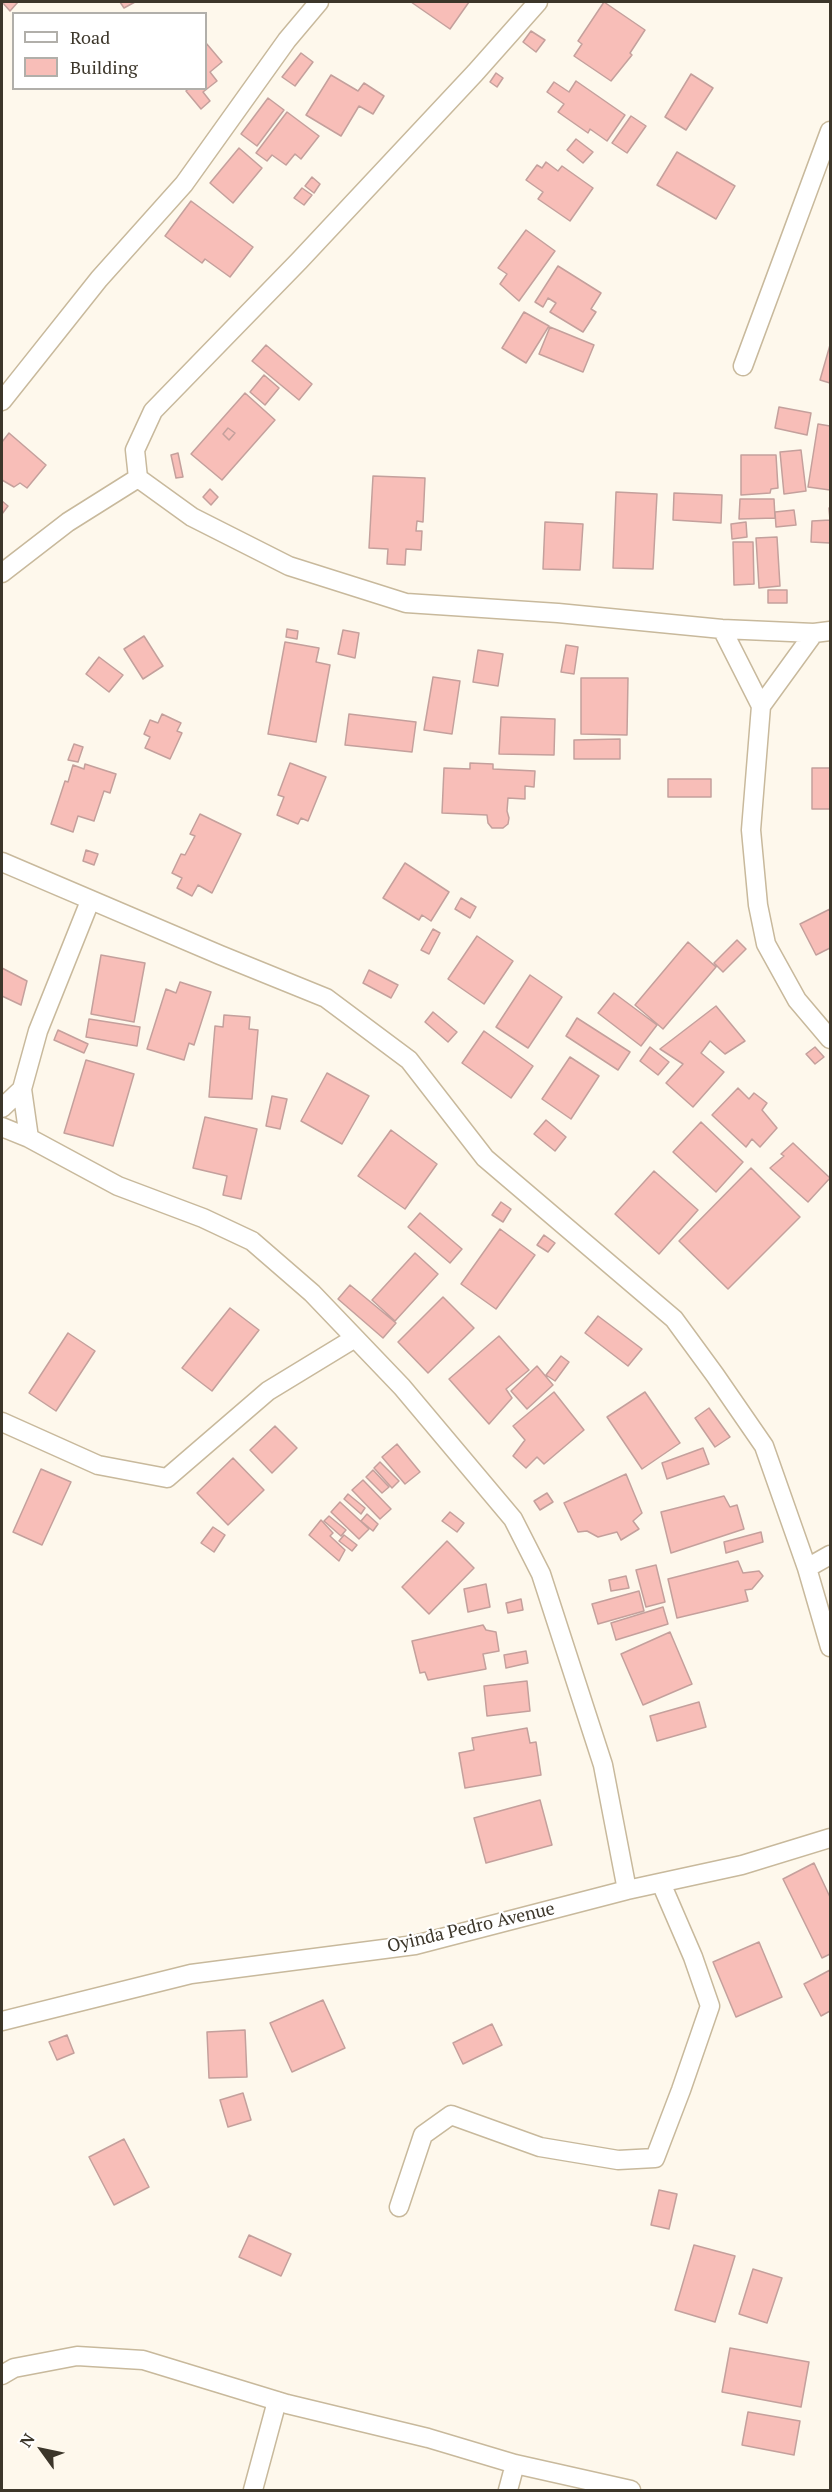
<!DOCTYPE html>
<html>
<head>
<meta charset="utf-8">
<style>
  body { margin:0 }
  #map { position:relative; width:832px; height:2492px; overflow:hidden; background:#fef8ec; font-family:"PT Serif",serif }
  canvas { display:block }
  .frame { position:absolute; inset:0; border:3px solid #3c362a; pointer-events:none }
  .legend { position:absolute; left:12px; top:12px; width:195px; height:78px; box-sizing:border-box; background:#fff; border:2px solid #b1afaa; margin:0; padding:8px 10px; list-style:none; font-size:18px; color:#3c362a }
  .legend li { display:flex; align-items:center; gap:12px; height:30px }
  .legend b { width:30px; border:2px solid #b1afaa }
  .north { position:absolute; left:12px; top:2420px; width:60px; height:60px; -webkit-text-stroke:4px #fff; paint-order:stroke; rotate:303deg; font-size:16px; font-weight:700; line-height:24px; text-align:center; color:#3c362a }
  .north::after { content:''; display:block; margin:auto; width:21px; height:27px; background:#3c362a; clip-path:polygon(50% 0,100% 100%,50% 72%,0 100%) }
</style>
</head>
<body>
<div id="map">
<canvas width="832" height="2492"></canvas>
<div class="frame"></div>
<ul class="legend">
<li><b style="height:8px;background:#fff"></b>Road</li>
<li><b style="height:16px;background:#f8beb8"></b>Building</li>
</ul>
<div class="north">N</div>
</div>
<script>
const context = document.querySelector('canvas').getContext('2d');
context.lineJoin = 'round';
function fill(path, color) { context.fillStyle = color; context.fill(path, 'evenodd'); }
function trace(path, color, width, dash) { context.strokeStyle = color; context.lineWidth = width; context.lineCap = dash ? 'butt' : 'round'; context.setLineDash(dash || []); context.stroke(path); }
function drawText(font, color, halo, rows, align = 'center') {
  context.font = font + ' "PT Serif",serif'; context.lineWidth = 4.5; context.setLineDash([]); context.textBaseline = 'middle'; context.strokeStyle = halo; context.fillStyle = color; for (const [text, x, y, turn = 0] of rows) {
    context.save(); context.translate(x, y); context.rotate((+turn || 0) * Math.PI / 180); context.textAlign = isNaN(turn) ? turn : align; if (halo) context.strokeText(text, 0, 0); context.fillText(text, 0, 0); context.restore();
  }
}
const building = new Path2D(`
  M2,2h16l-8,9z
  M120,2h15l-11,6z
  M411,2h58l-19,27z
  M604,2l41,28 -15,23 2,2 -21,26 -37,-25 8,-12 -4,-3z
  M531,31l14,9 -9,12 -13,-10z
  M206,43l16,19 -12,10 7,9 -14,11 7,9 -9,8 -15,-18 3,-3h17z
  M301,53l12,9 -18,24 -13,-9z
  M496,73l7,5 -6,9 -7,-5z
  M691,74l22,14 -27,42 -21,-13z
  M331,75l27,16 6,-8 20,13 -11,18 -14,-8 -18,30 -35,-21z
  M576,81l49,34 -18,26 -17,-12 -2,4 -30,-21 6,-8 -17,-12 7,-10 15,10z
  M268,98l16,12 -27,36 -16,-12z
  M287,112l32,24 -18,23 -6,-5 -9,11 -14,-10 -5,6 -11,-8z
  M631,116l15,10 -19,27 -15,-10z
  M576,139l17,13 -10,11 -16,-13z
  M239,148l23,20 -29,35 -23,-20z
  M677,152l58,34 -19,33 -59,-34z
  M546,162l12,9 4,-5 31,22 -23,33 -32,-22 5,-7 -17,-12 11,-15 5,3z
  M312,177l8,7 -6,9 -9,-7z
  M302,188l10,7 -8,10 -10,-7z
  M191,201l62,46 -23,30 -25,-18 -3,4 -37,-27z
  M526,230l29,21 -36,50 -19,-17 7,-10 -9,-6z
  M558,266l43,27 -10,16 5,3 -13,20 -33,-20 6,-9 -8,-5 -5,9 -8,-5z
  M524,312l25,14 -23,37 -24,-15z
  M550,327l44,18 -11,27 -44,-18z
  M266,345l46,39 -13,16 -47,-39z
  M830,345v38l-10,-3z
  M264,375l15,13 -14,17 -15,-13z
  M245,393l30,27 -53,60 -31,-26zM228,428l7,5 -6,7 -6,-6z
  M779,407l32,6 -4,22 -32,-7z
  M818,424l12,2v64l-22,-3z
  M228,428l7,5 -6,7 -6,-6z
  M9,433l37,32 -19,23 -7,-5 -6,4 -12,-7v-38z
  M801,450l5,41 -22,3 -4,-42z
  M178,453l5,24 -7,1 -5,-23z
  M741,455h35l2,33 -7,1 -1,4 -29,2z
  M373,476l52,2 -2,44 -6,-1 -1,10h6l-1,19 -15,-1 -1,16 -18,-1 1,-15 -19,-1z
  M210,489l8,8 -7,8 -8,-8z
  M616,492l41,2 -4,75 -40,-1z
  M674,493l48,2 -1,28 -48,-3z
  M740,499h34l1,19 -36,1z
  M2,501l6,5 -6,8z
  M829,508h1v35l-19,-1 1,-21 18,-1z
  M794,510l2,15 -20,2 -1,-15z
  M545,522l38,2 -3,46 -37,-1z
  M746,522l1,15 -15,2 -1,-15z
  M777,537l3,49 -21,2 -3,-50z
  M733,542h20l1,42 -20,1z
  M768,590h19v13h-19z
  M287,629l11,2 -1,8 -11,-2z
  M343,630l16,3 -4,25 -17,-4z
  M144,636l19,30 -20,13 -19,-30z
  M285,642l34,6 -3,14 14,3 -14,77 -48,-8z
  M566,645l12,2 -4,27 -13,-2z
  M478,650l25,4 -5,32 -25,-4z
  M99,657l24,18 -14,17 -23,-18z
  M433,677l27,4 -8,53 -28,-4z
  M581,678h47l-1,57 -46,-1z
  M162,714l19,9 -4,8 5,2 -12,26 -25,-11 5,-11 -6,-3 6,-14 8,3z
  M349,714l67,8 -4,30 -67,-7z
  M501,717l54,2 -1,36 -55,-1z
  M620,739v20h-46v-19z
  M74,744l9,3 -5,15 -10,-2z
  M290,763l36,14 -18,44 -7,-3 -3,6 -21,-9 7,-18 -6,-2z
  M470,763l23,1v5l42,2 -1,16 -9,-1v13l-17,-1 -1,13 2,7 -1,6 -5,4h-11l-4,-5 -1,-8 -45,-2 2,-45 26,1z
  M85,764l31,10 -6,19 -6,-2 -10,30 -16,-5 -5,16 -22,-8 14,-43 3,1 5,-17 11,4z
  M812,768h18v41h-18z
  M668,779h43v18h-43z
  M200,814l41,20 -29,59 -14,-8 -6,11 -15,-8 5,-10 -10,-5 9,-19 4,1 10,-19 -5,-2z
  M86,850l12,4 -4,11 -11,-4z
  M405,863l44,29 -18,29 -9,-6 -3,5 -36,-22z
  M461,898l15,9 -6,11 -15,-9z
  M830,909v39l-14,7 -16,-31z
  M433,929l7,4 -11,21 -8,-4z
  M477,936l36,25 -29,43 -36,-25z
  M737,940l9,9 -23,23 -9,-9z
  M688,942l28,25 -53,62 -28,-24z
  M101,955l44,8 -11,59 -43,-8z
  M2,968l25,13 -6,24 -19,-9z
  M369,970l29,15 -7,13 -28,-15z
  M530,975l32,22 -34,51 -32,-21z
  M180,982l31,10 -17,53 -5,-2 -5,17 -37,-11 19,-60 10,4z
  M614,993l43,32 -16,21 -43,-33z
  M716,1006l29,35 -20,13 -15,-13 -9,12 23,19 -31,35 -27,-24 17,-19 -23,-15z
  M433,1012l24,20 -9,10 -23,-20z
  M224,1015l26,2 -1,12 9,1 -6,69 -43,-2 6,-71 8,1z
  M577,1018l53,34 -12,18 -52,-34z
  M89,1019l51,8 -3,19 -51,-9z
  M58,1030l30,14 -4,9 -30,-13z
  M484,1031l49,35 -22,32 -49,-35z
  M650,1047l19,15 -11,13 -18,-14z
  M815,1047l9,10 -9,7 -9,-10z
  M570,1057l29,19 -28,43 -29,-20z
  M86,1060l48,14 -21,72 -49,-13z
  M327,1073l42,23 -27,48 -41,-23z
  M738,1088l11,11 5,-6 13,10 -5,7 15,18 -17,19 -8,-8 -6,8 -34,-32z
  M272,1096l15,3 -7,30 -14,-3z
  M205,1117l52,12 -16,70 -18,-4 4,-19 -34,-8z
  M546,1120l20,17 -11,14 -21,-17z
  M701,1122l42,40 -27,30 -43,-40z
  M391,1130l46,34 -32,45 -47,-33z
  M793,1143l37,35 -22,24 -38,-34 14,-12 -3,-2z
  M751,1168l49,49 -72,72 -49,-48z
  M654,1171l44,39 -39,44 -44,-40z
  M501,1202l10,7 -8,13 -11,-7z
  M420,1213l42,36 -12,14 -42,-36z
  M500,1229l35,26 -39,54 -35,-25z
  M544,1235l11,8 -7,9 -11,-7z
  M415,1253l23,21 -43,47 -23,-21z
  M350,1285l46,38 -13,15 -45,-39z
  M443,1297l31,31 -46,45 -30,-31z
  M230,1308l29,22 -47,61 -30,-23z
  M598,1316l44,33 -14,17 -43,-33z
  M68,1333l27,18 -39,60 -27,-18z
  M499,1336l30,34 -23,19 6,9 -23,26 -40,-45z
  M561,1356l8,6 -14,19 -9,-6z
  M537,1366l16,19 -26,24 -16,-18z
  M554,1392l30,38 -40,34 -7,-7 -11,11 -13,-12 12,-16 -12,-14z
  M645,1392l35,51 -38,26 -35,-52z
  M709,1408l21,29 -15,10 -20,-29z
  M275,1426l22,22 -25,25 -22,-23z
  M397,1444l23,28 -15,12 -23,-27z
  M703,1448l6,16 -42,15 -5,-16z
  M233,1458l31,32 -36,35 -31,-32z
  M380,1462l19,19 -7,7 -18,-20z
  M41,1469l30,13 -29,63 -29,-13z
  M373,1470l16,17 -7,6 -16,-16z
  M626,1474l16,39 -9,8 6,8 -18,11 -4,-8 -19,5 -11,-6 -9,1 -14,-29z
  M363,1480l28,29 -11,10 -28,-29z
  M547,1493l6,9 -13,8 -6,-9z
  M348,1494l17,14 -4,6 -17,-15z
  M724,1496l6,11 7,-2 7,24 -73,24 -10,-41z
  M340,1502l29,27 -10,10 -28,-27z
  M450,1512l14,11 -7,9 -15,-11z
  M367,1514l11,10 -5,7 -12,-10z
  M329,1516l17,14 -5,6 -17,-15z
  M321,1520l12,13 -3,3 15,14 -6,11 -30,-26z
  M213,1527l12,8 -11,17 -13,-9z
  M761,1532l2,10 -37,11 -2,-11z
  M344,1535l13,10 -5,6 -13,-10z
  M447,1541l27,27 -45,46 -27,-27z
  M738,1561l5,12 16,-2 4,5 -11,13 -7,1 3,11 -71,17 -9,-39z
  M656,1565l9,37 -19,5 -10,-37z
  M626,1576l3,12 -18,3 -2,-11z
  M486,1584l4,23 -22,5 -4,-23z
  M639,1591l5,20 -46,13 -6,-20z
  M521,1599l2,11 -15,3 -2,-10z
  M663,1607l5,17 -52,16 -5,-17z
  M483,1625l3,5 10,2 3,19 -16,3 3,15 -58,11 -3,-8 -5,1 -8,-32z
  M670,1632l22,52 -49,21 -22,-51z
  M526,1651l2,12 -22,5 -2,-13z
  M527,1681l3,30 -43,5 -3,-30z
  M699,1702l7,25 -49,14 -7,-25z
  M527,1728l3,15 6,-1 5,33 -76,13 -6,-35 15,-3 -2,-12z
  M540,1800l12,45 -66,18 -12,-45z
  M814,1863l16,34v57l-8,4 -39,-79z
  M759,1942l23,55 -46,20 -23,-55z
  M830,1970v41l-9,5 -17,-32z
  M323,2000l22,48 -53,24 -22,-49z
  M492,2024l10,21 -39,19 -10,-21z
  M245,2030l2,47 -38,1 -2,-46z
  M67,2035l7,18 -17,7 -8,-18z
  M243,2093l8,27 -23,7 -8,-27z
  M124,2139l25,48 -35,18 -25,-48z
  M659,2190l18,4 -8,35 -18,-4z
  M249,2235l42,19 -10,22 -42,-19z
  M694,2245l41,11 -20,66 -40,-12z
  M753,2269l29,9 -15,45 -28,-9z
  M730,2348l79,14 -8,45 -79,-15z
  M748,2412l52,9 -6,34 -52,-10z`);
fill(building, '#f8beb8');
trace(building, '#c4a09c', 1.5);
const minor = new Path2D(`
  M538,2l-63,71 -176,188 -146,150 -18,39 3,28 54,39 97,49 117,37 152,10 164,16 92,4 16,-2
  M743,366l87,-235
  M2,401l97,-122 85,-95 103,-144 32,-38
  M2,573l66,-51 70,-44
  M722,629l39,77 -10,124 7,75 8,39 31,56 33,39
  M761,706l53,-73
  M2,862l218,93 106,43 83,62 76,98 189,161 41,56 49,71 43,122 23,79
  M2,1108l20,-19
  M2,1127l27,11 89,48 85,32 49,23 60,52 90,94 111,132 28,55 62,191 24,125
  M29,1138l-7,-49 16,-58 52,-130
  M2,1422l96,43 69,13 101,-87 87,-53
  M807,1568l23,-13
  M2,2021l189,-47 224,-29 212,-55 115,-25 88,-27
  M399,2207l24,-72 28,-20 89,32 78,13 37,-2 26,-68 29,-84 -17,-49 -32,-74
  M2,2375l12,-7 63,-12 66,4 144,44 141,34 87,26 116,26
  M253,2490l24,-89
  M508,2490l7,-26`);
trace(minor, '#c8b99c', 21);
trace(minor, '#fff', 18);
drawText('18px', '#3c362a', '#fff', [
  ["Oyinda Pedro Avenue",471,1928,-13]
]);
</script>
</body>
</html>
